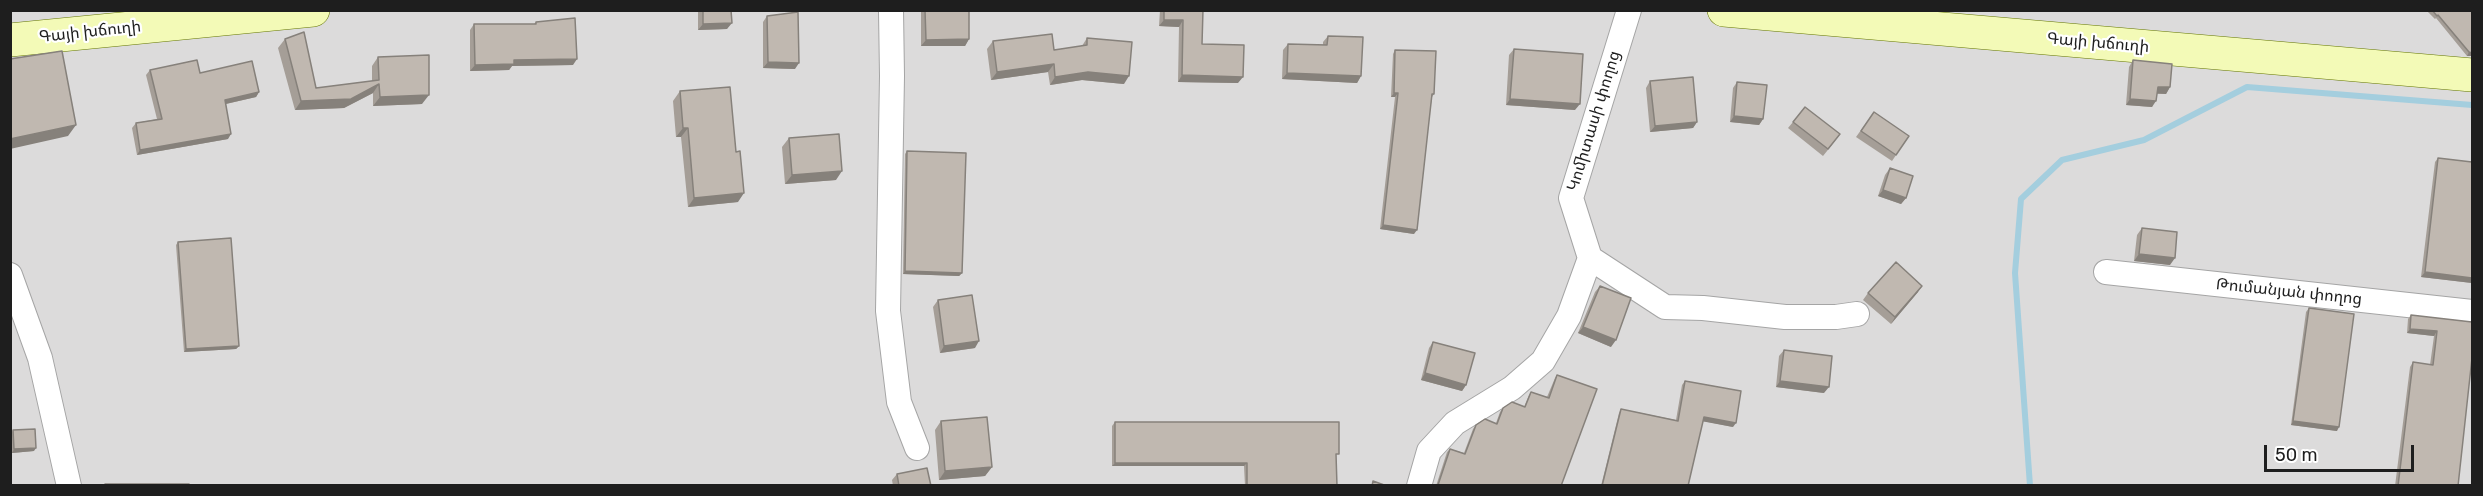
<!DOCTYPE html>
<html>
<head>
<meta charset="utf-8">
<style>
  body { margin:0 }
  #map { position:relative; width:2483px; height:496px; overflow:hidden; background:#efece4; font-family:Rubik,sans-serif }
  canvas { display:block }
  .frame { position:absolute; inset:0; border:12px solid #1e1e1e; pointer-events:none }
  .scale { position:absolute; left:2264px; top:445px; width:150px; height:27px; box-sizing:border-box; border:3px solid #1e1e1e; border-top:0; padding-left:8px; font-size:18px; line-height:21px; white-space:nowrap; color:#1e1e1e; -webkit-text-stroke:4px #fff; paint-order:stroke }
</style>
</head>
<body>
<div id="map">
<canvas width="2483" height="496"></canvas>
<div class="frame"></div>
<div class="scale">50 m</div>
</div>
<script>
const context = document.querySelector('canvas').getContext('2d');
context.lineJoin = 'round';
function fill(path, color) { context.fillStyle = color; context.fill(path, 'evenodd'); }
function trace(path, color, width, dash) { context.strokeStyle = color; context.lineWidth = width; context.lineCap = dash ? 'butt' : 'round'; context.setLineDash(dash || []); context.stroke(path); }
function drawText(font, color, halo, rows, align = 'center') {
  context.font = font + ' Rubik,"Noto Sans Armenian",sans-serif'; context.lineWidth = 4.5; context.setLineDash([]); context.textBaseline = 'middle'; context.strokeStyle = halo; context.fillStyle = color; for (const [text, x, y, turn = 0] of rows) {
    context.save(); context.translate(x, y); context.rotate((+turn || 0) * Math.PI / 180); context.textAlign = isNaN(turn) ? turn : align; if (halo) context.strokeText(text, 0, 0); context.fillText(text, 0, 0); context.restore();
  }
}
fill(new Path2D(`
  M11,11h2461v474h-2461z`), '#dcdbdb');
trace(new Path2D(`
  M2030,486l-15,-213 6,-74 41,-39 82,-20 103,-53 225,18`), '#a4cede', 6);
const street = new Path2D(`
  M891,10l1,66 -4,235 11,91 18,46
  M1590,258l75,49 38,1 82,9h51l21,-3
  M2106,272l366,40
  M10,275l30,83 29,128
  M1419,486l10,-35 26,-28 57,-35 31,-27 26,-45 21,-58 -19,-60 58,-188`);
const secondary = new Path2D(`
  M1724,10l748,65
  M10,40l303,-30`);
trace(street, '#a5a5a5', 26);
trace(secondary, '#657703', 34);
trace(street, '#fff', 24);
trace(secondary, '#f3fab7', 33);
fill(new Path2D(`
  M698,10h33l-4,19 -29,1z
  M921,10h48v29l-4,7h-44z
  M1160,10h43l-1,34 36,39 -60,-1 1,-55 -20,-1z
  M2426,10h46v46h-5l-31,-38 -1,1z
  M767,16l28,53 -32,-1v-46z
  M536,22l37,43 -61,1 -3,4 -39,1v-41l4,-6h60z
  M1328,36l33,40 -4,7 -75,-4 1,-29 5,-6 35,1v-3z
  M1087,38l37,46 -42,-4 -32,5 -2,-13 -57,8 -4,-31 6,-8 61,9 28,-4z
  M285,39l31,49 56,-7v-15l6,-9 44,47 -49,2v-13l-29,15 -49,2 -17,-62z
  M1514,49l61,61 -69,-5 3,-50z
  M1395,50l39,44 -2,3 -18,137 -34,-5 15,-132h-4l2,-43z
  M2133,60l37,27 -4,7h-9l-5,13 -26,-2 3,-38z
  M150,70l50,3 59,19 -3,5 -30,7 2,35 -91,16 -5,-27 4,-5 21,-4 -11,-44z
  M1650,81l47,41 -4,6 -43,4 -4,-44z
  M1737,82l26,37 -4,6 -29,-3 3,-34z
  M680,91l56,61 2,50 -50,5 -7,-70h-5l-3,-36z
  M1874,112l35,24 -17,25 -36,-24z
  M1793,122l42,19 -12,15 -35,-28z
  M789,138l47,42 -51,4 -3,-37z
  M907,151l55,122 -3,3 -56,-2 2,-120z
  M2438,158l34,4v121l-51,-6 14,-115z
  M1890,168l16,30 -5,6 -23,-8 7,-21z
  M2142,228l28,37 -36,-4 3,-26z
  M178,242l61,104 -3,3 -52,3 -8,-107z
  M1600,286l11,61 -33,-14 17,-41z
  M1918,292l-27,32 -28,-24 5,-7z
  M938,300l37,48 -35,5 -7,-46z
  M2309,308l28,123 -46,-6 15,-113z
  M2411,315l61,7 -14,164h-63l15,-119 3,-5 17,3 4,-29 -27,-3 1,-14z
  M1433,342l33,43 -4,6 -41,-11 8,-32z
  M1784,350l40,43 -48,-6 3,-31z
  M1557,375l4,111h-125l11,-34 3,-3 14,4 9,-24 3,-4 20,-2 4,-11 3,-4 21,-1 5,-12 2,-3 16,5 8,-19z
  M1685,381l48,46 -30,-6 -15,65h-87l18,-73 2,-4 55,11 6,-35z
  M941,421l51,46 -7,9 -46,4 -4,-50z
  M1115,422l222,35h-1l1,29h-92l-1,-20h-132v-40z
  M13,430l21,21 -22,2 -1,-19z
  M897,474l34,12h-38l-1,-6z`), '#a59e97');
fill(new Path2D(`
  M1164,20h19l-4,7 -20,-1z
  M732,23l-5,6 -29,1 5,-6z
  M969,39l-4,7h-44l5,-6z
  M2469,52l3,1v3h-5z
  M577,59l-4,6 -61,1 -3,4 -39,1 5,-6 39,-5z
  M768,62l31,1 -4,6 -32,-1z
  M1054,64l-6,8 -57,8 6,-8z
  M1088,72l41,4 -5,8 -42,-4 -32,5 5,-8z
  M1287,73l74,3 -4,7 -75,-4z
  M1182,75l61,2 -5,6 -60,-1z
  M379,84l-6,9 -29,15 -49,2 6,-9z
  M2158,87h12l-4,7 -13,-1z
  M259,92l-3,5 -35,8 4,-5z
  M1394,93h4l-3,4h-4z
  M429,95l-7,9 -49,2 7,-9z
  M1510,99l70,5 -5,6 -69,-5z
  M2130,99l26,2 -4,6 -26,-2z
  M1734,116l29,3 -4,6 -29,-3z
  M1697,122l-4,6 -43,4 5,-6z
  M76,125l-8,11 -58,13v-10z
  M683,128h5l-7,9h-5z
  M231,134l-3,5 -91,16 3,-5z
  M842,171l-6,9 -51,4 7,-9z
  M1883,190l23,8 -5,6 -23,-8z
  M744,193l-6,9 -50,5 6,-9z
  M1383,225l34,5 -3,4 -34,-5z
  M2139,254l36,4 -5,7 -36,-4z
  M905,271l57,2 -3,3 -56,-2z
  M2425,272l47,6v5l-51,-6z
  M1922,286l-4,6 -27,32 4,-7z
  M1583,327l33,13 -5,7 -33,-14z
  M2410,329l27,2 -3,5 -27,-3z
  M979,341l-4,7 -35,5 4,-7z
  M239,346l-3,3 -52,3 2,-3z
  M1425,373l41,12 -4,6 -41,-11z
  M1780,381l49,6 -5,6 -48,-6z
  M1704,417l32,6 -3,4 -32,-6z
  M2293,421l46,6 -2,4 -46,-6z
  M36,448l-2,3 -22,2 2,-4z
  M1115,463h132l-3,3h-132z
  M992,467l-7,9 -46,4 6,-9z`), '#86817b');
const building = new Path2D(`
  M703,10h28l1,13 -29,1z
  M925,10h44v29l-43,1z
  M1164,10h39l-1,34 42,1 -1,32 -61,-2 1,-55h-19z
  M2432,10h40v43l-3,-1 -31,-37 -1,1z
  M798,12l1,51 -31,-1 -1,-46z
  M575,18l2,41 -63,1v4l-39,1 -1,-41h62v-2z
  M304,32l12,56 63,-8 -1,-23 51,-2v40l-49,2 -1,-13 -28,15 -50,2 -16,-62z
  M1052,34l2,16 33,-5v-7l45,4 -3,34 -41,-4 -33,5 -1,-13 -57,8 -4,-31z
  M1328,36l35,1 -2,39 -74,-3 1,-29 39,1z
  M1514,49l69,5 -3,50 -70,-5z
  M1395,50l41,1 -2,43h-2l-15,136 -34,-5 15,-132h-4z
  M62,51l14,74 -66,14v-80z
  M197,60l3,13 52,-12 7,31 -34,8 6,34 -91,16 -4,-27 26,-4 -12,-49z
  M2133,60l39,4 -2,23h-12l-2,14 -26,-2z
  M1693,77l4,45 -42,4 -5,-45z
  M1737,82l30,3 -4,34 -29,-3z
  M730,87l6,65 4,-1 4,42 -50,5 -6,-70h-5l-3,-37z
  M1805,107l35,27 -12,15 -35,-27z
  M1874,112l35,24 -13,19 -35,-24z
  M839,134l3,37 -50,4 -3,-37z
  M907,151l59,2 -4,120 -57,-2z
  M2438,158l34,4v116l-47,-6z
  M1890,168l23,8 -7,22 -23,-8z
  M2142,228l35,4 -2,26 -36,-4z
  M231,238l8,108 -53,3 -8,-107z
  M1896,262l26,24 -27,31 -27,-24z
  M1600,286l31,12 -15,42 -33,-13z
  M972,295l7,46 -35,5 -6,-46z
  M2309,308l45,6 -15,113 -46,-6z
  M2411,315l61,7v36l-14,128h-60l15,-124 20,3 4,-34 -27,-2z
  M1433,342l42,11 -9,32 -41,-12z
  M1784,350l48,6 -3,31 -49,-6z
  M1557,375l40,14 -36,97h-121l-2,-1 12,-36 15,5 11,-29 9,-6 12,5 6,-16 9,-6 13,5 6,-15 18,6z
  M1685,381l56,10 -5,32 -32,-6 -16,69h-86l19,-77 57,12z
  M987,417l5,50 -47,4 -4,-50z
  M1115,422h224v32h-3l1,32h-90v-23h-132z
  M35,429l1,19 -22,1 -1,-19z
  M927,468l4,18h-32l-2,-12z
  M1373,481l14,5h-15z
  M105,484h84v2h-84z`);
fill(building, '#c0b8b0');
trace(building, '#86817b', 1.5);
drawText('16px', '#1e1e1e', '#fff', [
  ["Գայի խճուղի",90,32,-6],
  ["Գայի խճուղի",2098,43,5],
  ["Կոմիտասի փողոց",1594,121,-73],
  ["Թումանյան փողոց",2289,292,6]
]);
</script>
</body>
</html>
